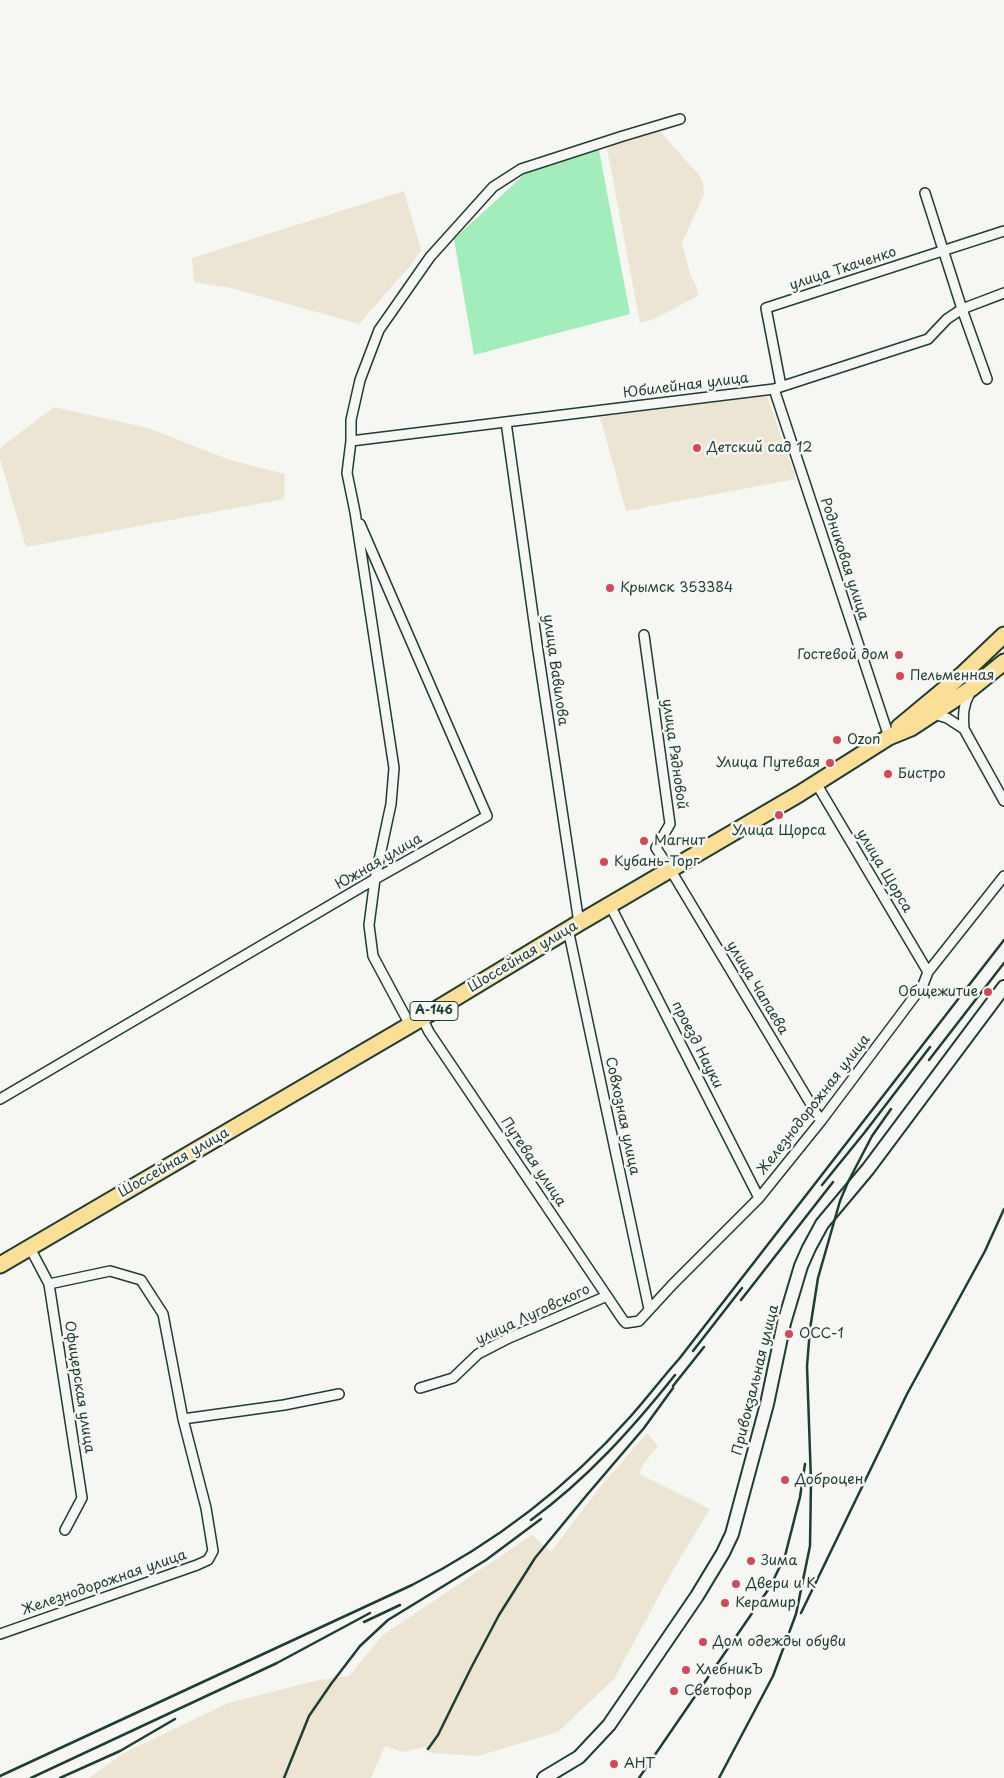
<!DOCTYPE html>
<html>
<head>
<meta charset="utf-8">
<style>
  body { margin:0 }
  canvas { display:block; background:#f6f6f2 }
</style>
</head>
<body>
<canvas width="1004" height="1778"></canvas>
<script>
const context = document.querySelector('canvas').getContext('2d');
context.lineJoin = 'round';
function fill(path, color) { context.fillStyle = color; context.fill(path, 'evenodd'); }
function trace(path, color, width, dash) { context.strokeStyle = color; context.lineWidth = width; context.lineCap = dash ? 'butt' : 'round'; context.setLineDash(dash || []); context.stroke(path); }
function drawText(font, color, halo, rows, align = 'center') {
  context.font = font + ' "Playpen Sans",sans-serif'; context.lineWidth = 5; context.setLineDash([]); context.textBaseline = 'middle'; context.strokeStyle = halo; context.fillStyle = color; for (const [text, x, y, turn = 0] of rows) {
    context.save(); context.translate(x, y); context.rotate((+turn || 0) * Math.PI / 180); context.textAlign = isNaN(turn) ? turn : align; if (halo) context.strokeText(text, 0, 0); context.fillText(text, 0, 0); context.restore();
  }
}
fill(new Path2D(`
  M658,129l41,46 4,8 1,11 -22,49 9,34 5,8 2,11 -46,24 -12,3 -33,-175 22,-13z
  M404,191l17,59 -11,16 -51,58 -128,-36 -37,-6 -2,-24z
  M767,396l29,83 -170,32 -26,-94z
  M54,407l94,21 82,32 55,14 -1,25 -258,48 -26,-88v-11z
  M647,1433l11,13 -15,18 -4,10 71,35 -37,61 -59,109 -56,53 -80,24 -47,-3 -6,-6 -23,5 -17,-6 -14,32h-282l35,-25 104,-50 91,-23 30,-4 34,-41 149,-100 19,17 49,-65z`), '#ede5d4');
fill(new Path2D(`
  M599,150l31,164 -156,41 -20,-116 72,-66z`), '#a3edbc');
const street = new Path2D(`
  M925,193l37,116 25,70
  M781,386l-15,-78 238,-77
  M774,389l115,348
  M506,422l32,229 41,272
  M351,441l423,-52 154,-50 19,-20 15,-10 42,-16
  M644,635l26,189 -14,24 14,21 151,252
  M934,714l13,4 17,11 40,72
  M964,729c-1,-14 -1,-24 6,-36
  M816,783l112,189
  M610,905l149,293
  M568,929l81,380
  M422,1018l7,14 194,288 3,3 13,-2 34,-37 86,-86 62,-77 102,-136 5,-13 76,-96
  M410,1025l-37,-69 -4,-31 6,-46 16,-75 3,-36 -39,-256 -8,-39 4,-32v-21l9,-40 19,-50 51,-73 63,-70 28,-18 102,-33 57,-17
  M0,1099l375,-220 112,-63 -127,-292
  M30,1248l19,36 33,214 -17,32
  M49,1284l61,-13 31,9 22,34 20,105 101,-14 55,-11
  M420,1388l33,-10 25,-24 31,-16 98,-42
  M0,1634l197,-69 11,-5 5,-9 -7,-43 -23,-89`);
const secondary = new Path2D(`
  M544,1778l35,-21 30,-32 88,-129 26,-43 9,-19 35,-130 17,-81 17,-57 8,-18 13,-24 46,-55 136,-182`);
const highway = new Path2D(`
  M899,727l65,-54 40,-38
  M0,1265l422,-247 157,-95 220,-129 90,-57 22,-9 61,-40 32,-26`);
trace(street, '#1f3d34', 12);
trace(secondary, '#1f3d34', 16);
trace(highway, '#1f3d34', 19);
trace(street, '#f6f6f2', 9);
trace(secondary, '#f6f6f2', 12);
trace(highway, '#fbdf96', 15);
trace(new Path2D(`
  M929,1060l75,-97
  M822,1185l43,-53 65,-85
  M741,1300l92,-118
  M693,1351l49,-63
  M673,1386l31,-39
  M531,1520c56,-41 101,-91 144,-145
  M801,1613l106,-219 78,-143 19,-42
  M364,1622l36,-17
  M428,1749l10,-14 33,-67 28,-53 36,-57 51,-62 58,-68 29,-40
  M0,1776l412,-191c85,-43 155,-97 218,-168 17,-19 32,-39 49,-58l325,-419
  M31,1778l246,-115 93,-50
  M60,1778l60,-27 55,-32
  M284,1778l25,-62 22,-32 29,-38 28,-26 98,-60 55,-41
  M639,1778l131,-191 15,-31 15,-59 5,-33
  M719,1778l54,-102 23,-62 14,-68 1,-65 -4,-115 3,-37 8,-51 22,-77 8,-19 24,-46 19,-27`), '#1f3d34', 2.5);
for (const [x, y, r, color] of [
  [697,448,5,"#d1495b"],
  [610,588,5,"#d1495b"],
  [899,655,5,"#d1495b"],
  [900,676,5,"#d1495b"],
  [837,740,5,"#d1495b"],
  [830,763,5,"#d1495b"],
  [888,774,5,"#d1495b"],
  [779,815,5,"#d1495b"],
  [644,841,5,"#d1495b"],
  [604,862,5,"#d1495b"],
  [988,992,5,"#d1495b"],
  [789,1334,5,"#d1495b"],
  [785,1480,5,"#d1495b"],
  [751,1561,5,"#d1495b"],
  [736,1584,5,"#d1495b"],
  [725,1603,5,"#d1495b"],
  [703,1642,5,"#d1495b"],
  [686,1670,5,"#d1495b"],
  [674,1691,5,"#d1495b"],
  [614,1764,5,"#d1495b"]
]) { const dot = new Path2D(); dot.arc(x, y, r, 0, 2 * Math.PI); context.fillStyle = color; context.fill(dot); trace(dot, '#f6f6f2', 2); }
for (const [x, y, w] of [
  [434,1011,48]
]) { const box = new Path2D(); box.roundRect(x - w / 2, y - 9.5, w, 19, 4); context.fillStyle = '#f6f6f2'; context.fill(box); trace(box, '#1f3d34', 1); }
drawText('bold 12px', '#1f3d34', null, [
  ["А-146",434,1011]
]);
drawText('14px', '#1f3d34', '#f6f6f2', [
  ["улица Ткаченко",843,269,-18],
  ["Юбилейная улица",686,386,-7],
  ["Родниковая улица",844,559,72],
  ["улица Вавилова",555,670,82],
  ["улица Рядновой",674,754,82],
  ["Южная улица",379,862,-30],
  ["улица Щорса",884,871,59],
  ["Шоссейная улица",523,957,-31],
  ["улица Чапаева",757,988,59],
  ["проезд Науки",697,1045,63],
  ["Железнодорожная улица",814,1105,-52],
  ["Совхозная улица",622,1116,78],
  ["Путевая улица",533,1162,56],
  ["Шоссейная улица",174,1163,-30],
  ["улица Луговского",533,1315,-25],
  ["Привокзальная улица",756,1380,-76],
  ["Офицерская улица",79,1387,81],
  ["Железнодорожная улица",104,1583,-19]
]);
drawText('14px', '#1f3d34', '#f6f6f2', [
  ["Детский сад 12",707,448],
  ["Крымск 353384",620,588],
  ["Гостевой дом",889,655,"right"],
  ["Пельменная",910,676],
  ["Ozon",847,740],
  ["Улица Путевая",820,763,"right"],
  ["Бистро",898,774],
  ["Улица Щорса",779,831,"center"],
  ["Магнит",654,841],
  ["Кубань-Торг",614,862],
  ["Общежитие",978,992,"right"],
  ["ОСС-1",799,1334],
  ["Доброцен",795,1480],
  ["Зима",761,1561],
  ["Двери и К",746,1584],
  ["Керамир",735,1603],
  ["Дом одежды обуви",713,1642],
  ["ХлебникЪ",696,1670],
  ["Светофор",684,1691],
  ["АНТ",624,1764]
], 'left');
</script>
</body>
</html>
